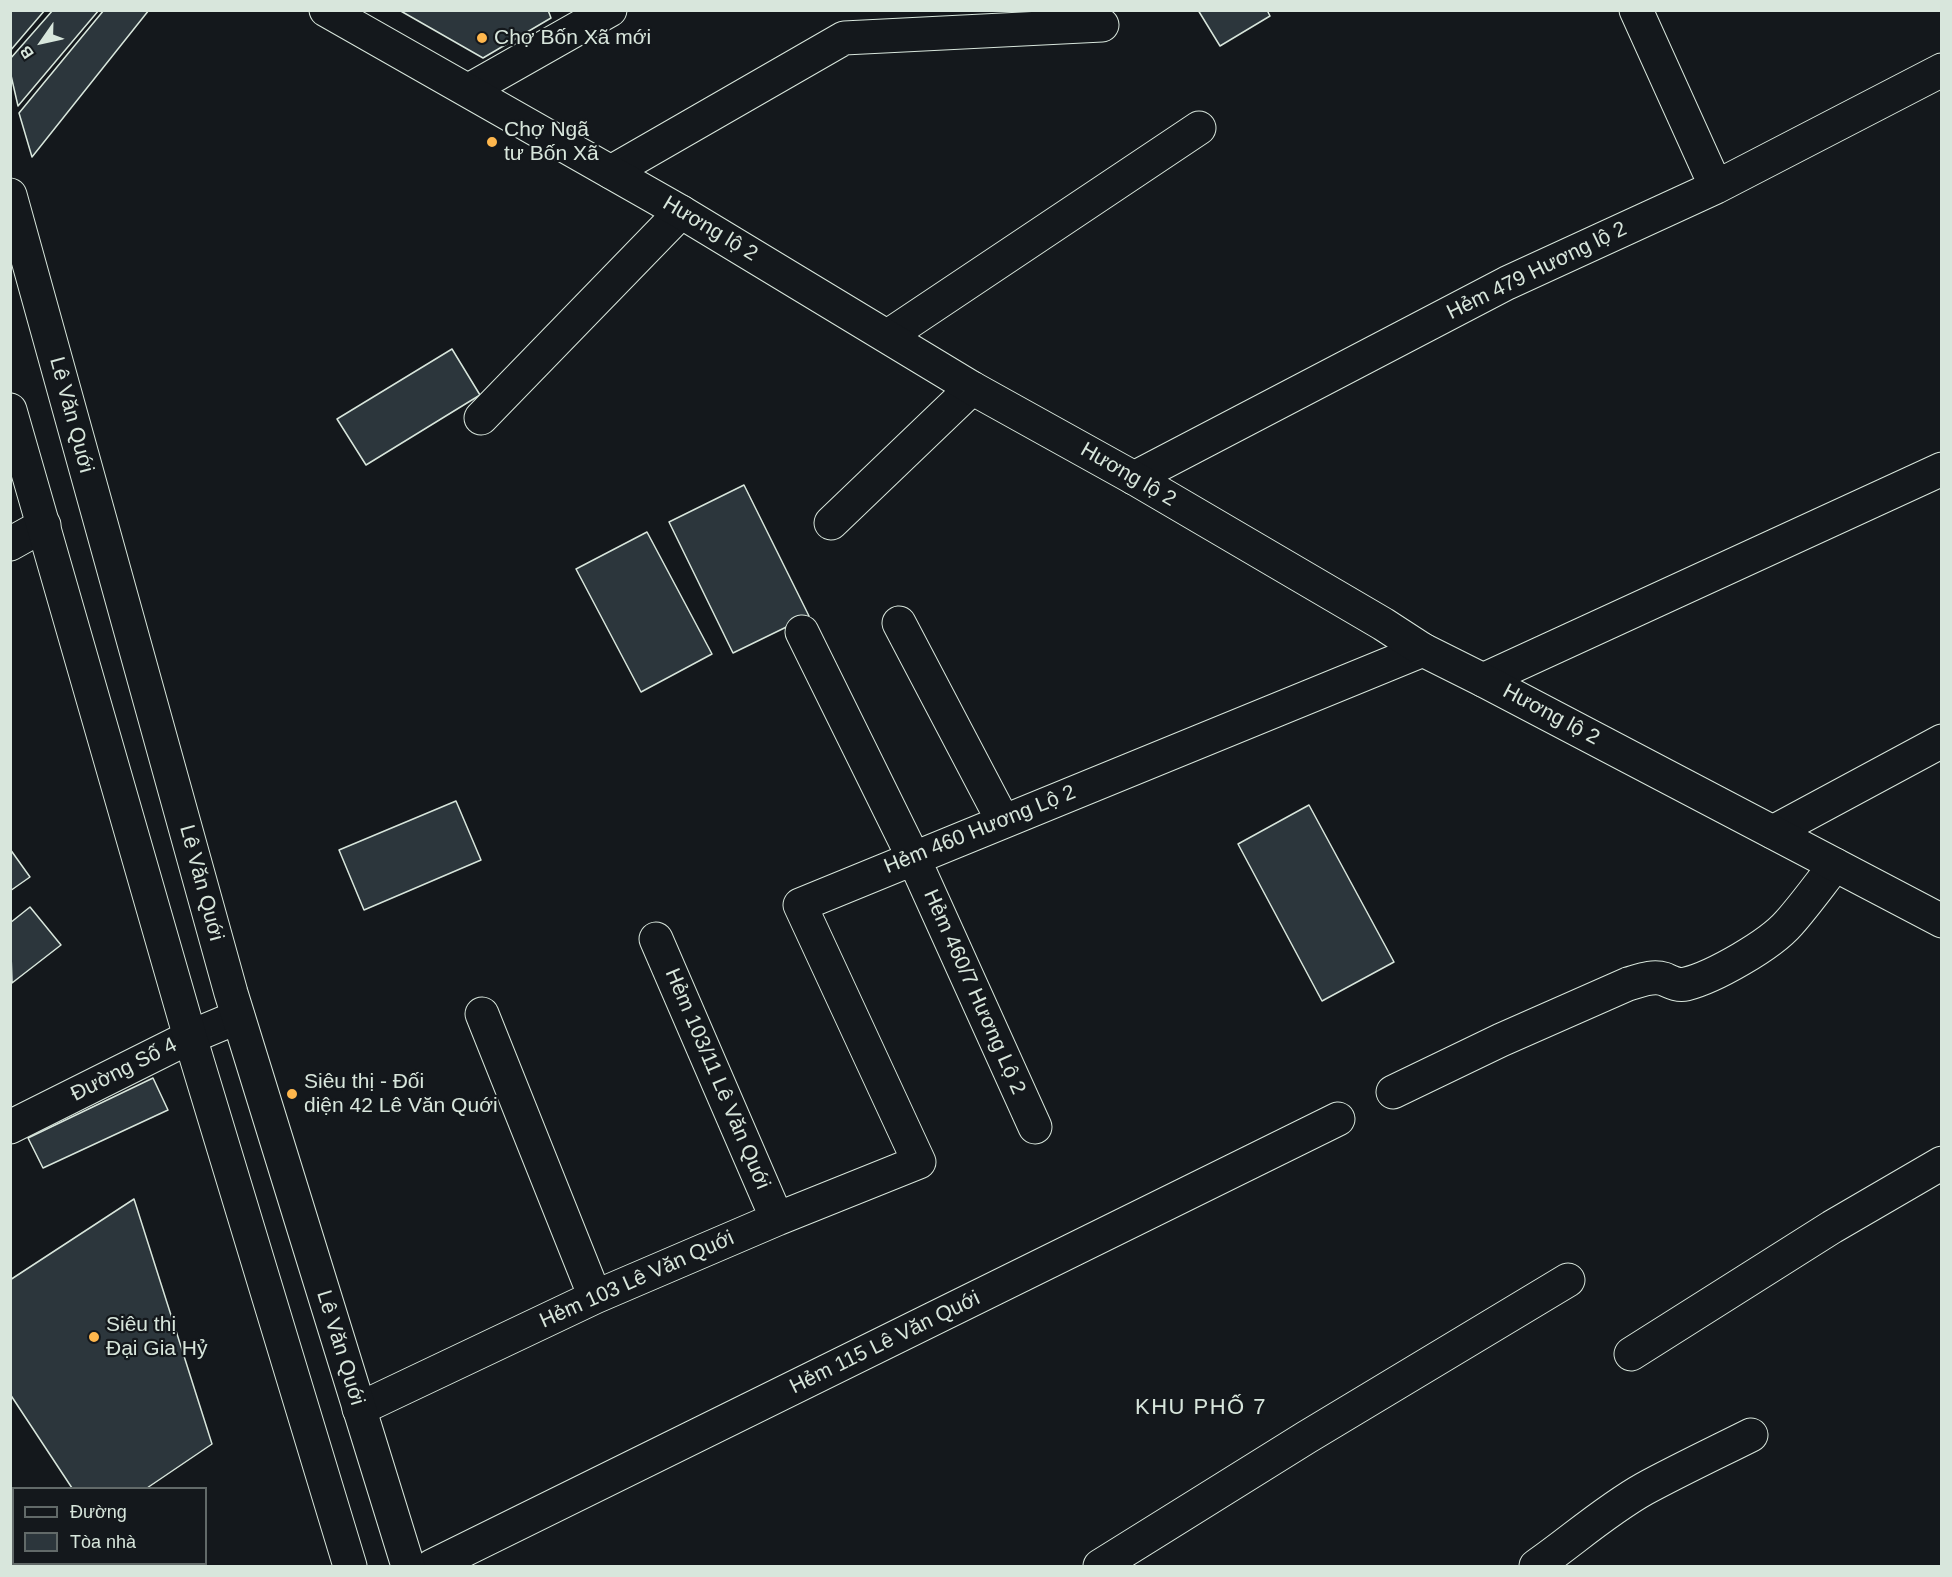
<!DOCTYPE html>
<html>
<head>
<meta charset="utf-8">
<style>
  body { margin:0 }
  #map { position:relative; width:1952px; height:1577px; overflow:hidden; background:#14181c; font-family:Helvetica,sans-serif }
  canvas { display:block }
  .frame { position:absolute; inset:0; border:12px solid #d8e6dc; pointer-events:none }
  .legend { position:absolute; left:12px; top:1487px; width:195px; height:78px; box-sizing:border-box; background:#14181c; border:2px solid #626a69; margin:0; padding:8px 10px; list-style:none; font-size:18px; color:#d8e6dc }
  .legend li { display:flex; align-items:center; gap:12px; height:30px }
  .legend b { width:30px; border:2px solid #626a69 }
  .north { position:absolute; left:12px; top:12px; width:60px; height:60px; -webkit-text-stroke:4px #14181c; paint-order:stroke; rotate:236deg; font-size:16px; font-weight:700; line-height:24px; text-align:center; color:#d8e6dc }
  .north::after { content:''; display:block; margin:auto; width:21px; height:27px; background:#d8e6dc; clip-path:polygon(50% 0,100% 100%,50% 72%,0 100%) }
</style>
</head>
<body>
<div id="map">
<canvas width="1952" height="1577"></canvas>
<div class="frame"></div>
<ul class="legend">
<li><b style="height:8px;background:#14181c"></b>Đường</li>
<li><b style="height:16px;background:#2c363c"></b>Tòa nhà</li>
</ul>
<div class="north">B</div>
</div>
<script>
const context = document.querySelector('canvas').getContext('2d');
context.lineJoin = 'round';
function fill(path, color) { context.fillStyle = color; context.fill(path, 'evenodd'); }
function trace(path, color, width, dash) { context.strokeStyle = color; context.lineWidth = width; context.lineCap = dash ? 'butt' : 'round'; context.setLineDash(dash || []); context.stroke(path); }
function drawText(font, color, halo, rows, align = 'center') {
  context.font = font + ' Helvetica,sans-serif'; context.lineWidth = 4.5; context.setLineDash([]); context.textBaseline = 'middle'; context.strokeStyle = halo; context.fillStyle = color; for (const [text, x, y, turn = 0] of rows) {
    context.save(); context.translate(x, y); context.rotate((+turn || 0) * Math.PI / 180); context.textAlign = isNaN(turn) ? turn : align; if (halo) context.strokeText(text, 0, 0); context.fillText(text, 0, 0); context.restore();
  }
}
const building = new Path2D(`
  M10,10h35l-35,41z
  M53,10h46l-81,96 -8,-35v-12z
  M104,10h45l-117,147 -13,-44z
  M399,10h149l3,8 -68,40z
  M1198,10h69l3,6 -50,30z
  M452,349l28,46 -114,70 -29,-46z
  M744,485l65,131 -76,37 -64,-131z
  M647,532l65,122 -71,38 -65,-123z
  M456,801l25,59 -117,50 -25,-60z
  M1309,805l85,157 -72,39 -84,-157z
  M10,849l20,28 -20,14z
  M30,907l31,38 -49,38 -2,-60z
  M153,1078l15,32 -125,58 -15,-30z
  M134,1199l78,245 -65,44h-75l-62,-94v-114z`);
fill(building, '#2c363c');
trace(building, '#d8e6dc', 1.5);
const minor = new Path2D(`
  M1636,10l80,177
  M469,90l141,-80
  M611,172l233,-134 258,-13
  M888,336l311,-208
  M481,418l200,-206
  M1134,478l373,-195 209,-96 226,-117
  M831,523l141,-135
  M10,544l34,-19
  M899,623l104,198
  M802,632l111,225 122,270
  M1483,680l459,-211
  M1773,832l169,-91
  M656,939l121,280
  M482,1014l113,283
  M1393,1092l108,-52 127,-56c11,-3 24,-9 36,-5 7,3 14,7 22,5 28,-7 84,-39 103,-61 16,-18 31,-39 46,-58
  M10,1127l180,-90 48,-20
  M1631,1354l201,-127 110,-64
  M359,1409l236,-112 182,-78 142,-57 -119,-257 623,-255
  M432,1566l906,-447
  M1100,1566l207,-129 261,-157
  M1536,1566c36,-25 69,-55 108,-77 35,-19 71,-36 107,-54`);
const major = new Path2D(`
  M326,10l355,202 291,176 162,90 249,146 40,26 60,30 459,241
  M10,195l221,798 177,573
  M10,410l180,627 160,529`);
trace(minor, '#d8e6dc', 35);
trace(major, '#d8e6dc', 35);
trace(minor, '#14181c', 33);
trace(major, '#14181c', 33);
for (const [x, y, r, color] of [
  [482,38,6,"#ffb74d"],
  [492,142,6,"#ffb74d"],
  [292,1094,6,"#ffb74d"],
  [94,1337,6,"#ffb74d"]
]) { const dot = new Path2D(); dot.arc(x, y, r, 0, 2 * Math.PI); context.fillStyle = color; context.fill(dot); trace(dot, '#14181c', 2); }
drawText('21px', '#d8e6dc', '#14181c', [
  ["Chợ Bốn Xã mới",494,38],
  ["Chợ Ngã",504,130],
  ["tư Bốn Xã",504,154],
  ["Siêu thị - Đối",304,1082],
  ["diện 42 Lê Văn Quới",304,1106],
  ["Siêu thị",106,1325],
  ["Đại Gia Hỷ",106,1349]
], 'left');
drawText('21px', '#d8e6dc', '#14181c', [
  ["Hương lộ 2",710,229,31],
  ["Hẻm 479 Hương lộ 2",1537,271,-26],
  ["Lê Văn Quới",71,415,75],
  ["Hương lộ 2",1128,475,30],
  ["Hương lộ 2",1551,715,28],
  ["Hẻm 460 Hương Lộ 2",980,830,-22],
  ["Lê Văn Quới",201,883,75],
  ["Hẻm 460/7 Hương Lộ 2",974,992,66],
  ["Đường Số 4",124,1070,-27],
  ["Hẻm 103/11 Lê Văn Quới",717,1079,67],
  ["Hẻm 103 Lê Văn Quới",637,1280,-24],
  ["Hẻm 115 Lê Văn Quới",885,1343,-26],
  ["Lê Văn Quới",340,1348,73]
]);
context.letterSpacing = '1.5px';
drawText('22px', '#d8e6dc', '#14181c', [
  ["KHU PHỐ 7",1201,1408]
]);
context.letterSpacing = '0px';
</script>
</body>
</html>
